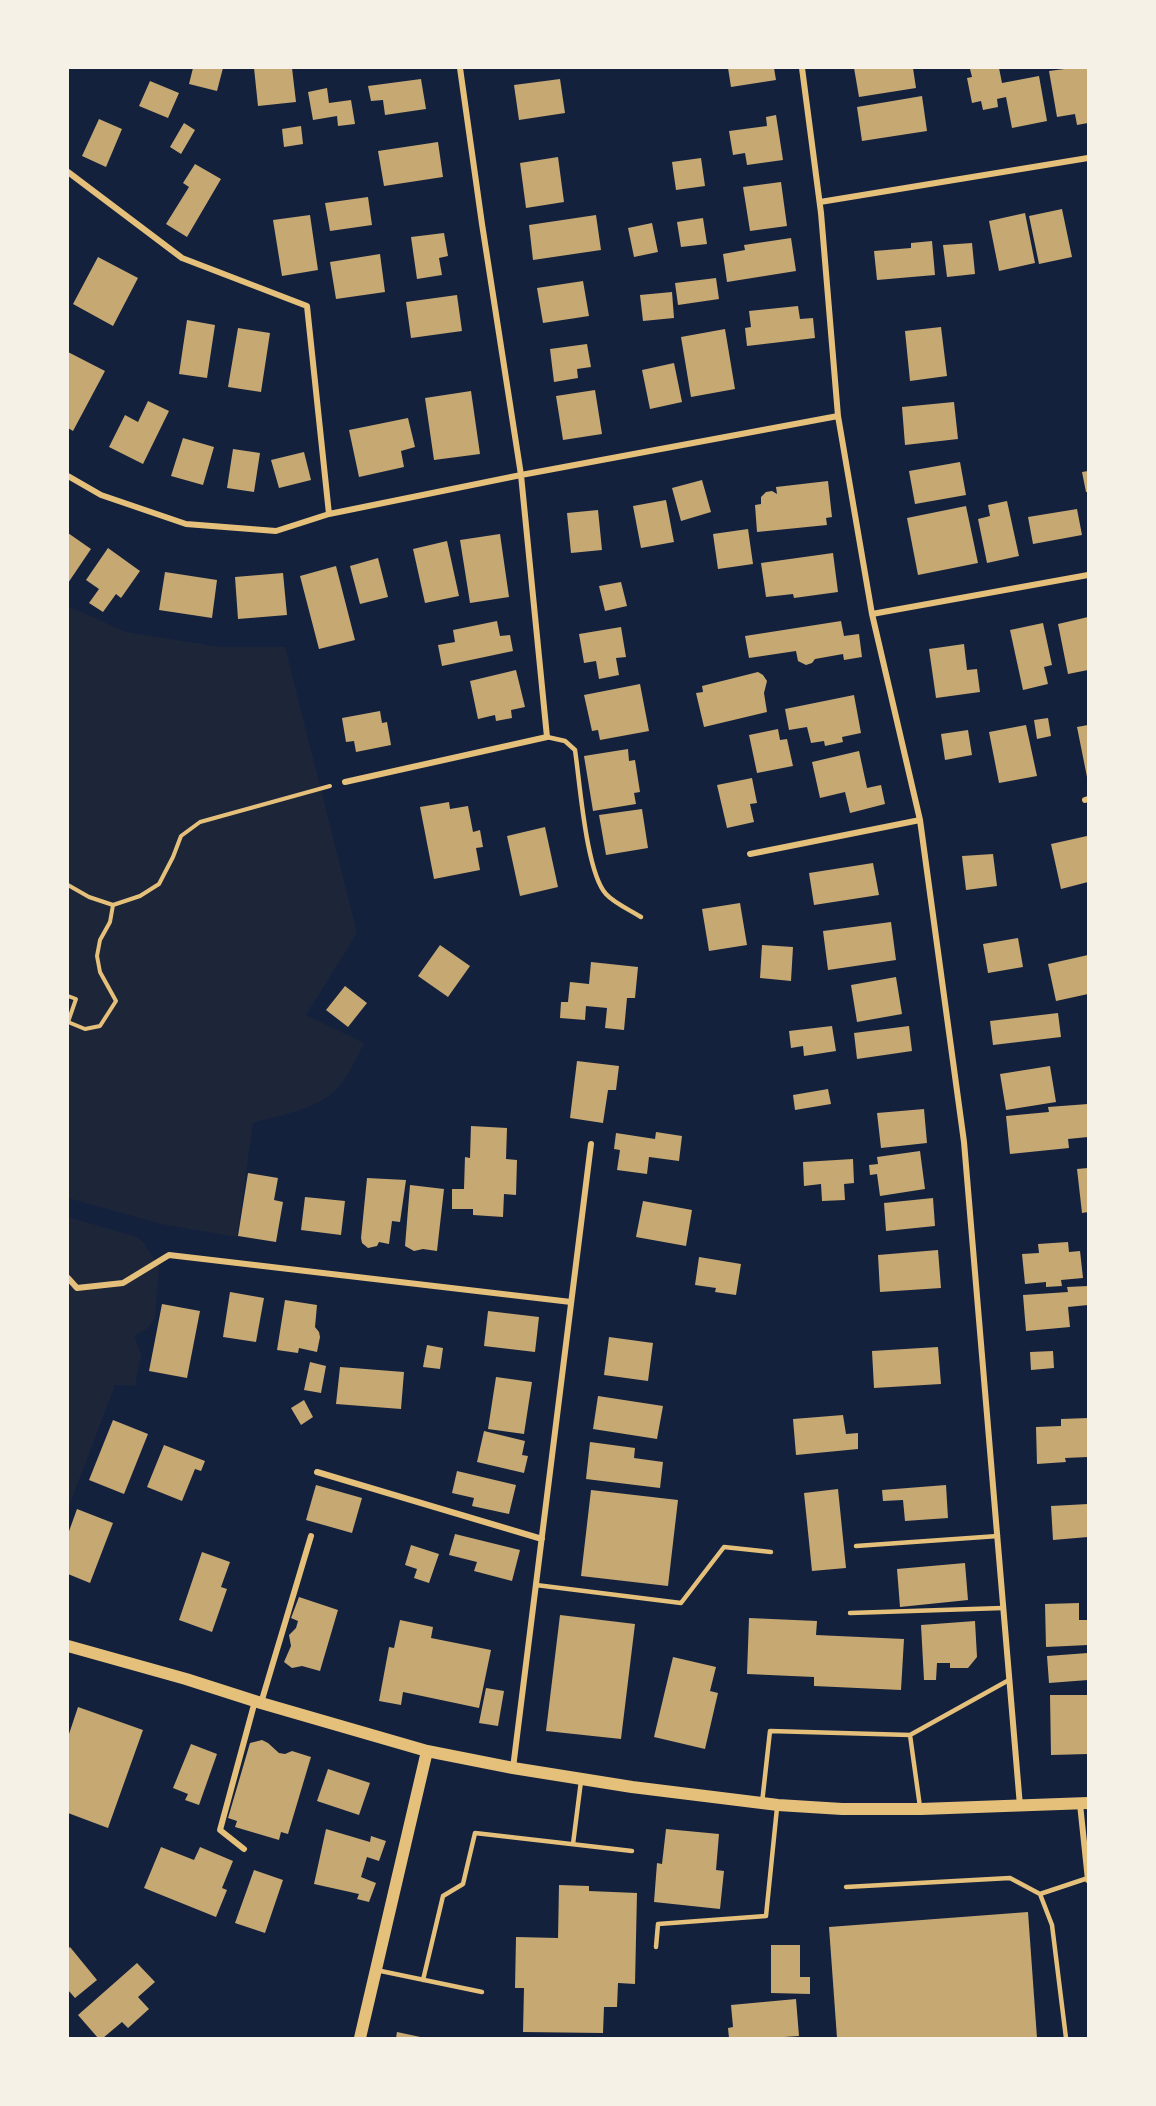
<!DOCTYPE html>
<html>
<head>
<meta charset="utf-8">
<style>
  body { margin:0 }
  #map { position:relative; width:1156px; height:2106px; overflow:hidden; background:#14213d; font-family:Cabin,sans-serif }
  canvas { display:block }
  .frame { position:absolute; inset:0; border:69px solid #f6f1e7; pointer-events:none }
</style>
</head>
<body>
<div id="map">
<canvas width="1156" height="2106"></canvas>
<div class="frame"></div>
</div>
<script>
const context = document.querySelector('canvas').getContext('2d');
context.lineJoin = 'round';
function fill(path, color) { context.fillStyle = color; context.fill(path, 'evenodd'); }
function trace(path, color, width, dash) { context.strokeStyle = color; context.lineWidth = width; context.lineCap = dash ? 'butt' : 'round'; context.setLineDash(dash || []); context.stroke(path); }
fill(new Path2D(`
  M68,606l58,26 94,15h65l72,286 -51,82 58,28c-7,14 -14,29 -23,41 -21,26 -58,30 -88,39l-16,114 -76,-13 -93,-26z
  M68,1217l69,20 6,5 16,25 -4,51 -8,11 -13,7 7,18 -6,32 -20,-1 -47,124z`), '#1d2539');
fill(new Path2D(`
  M193,68h30l-6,23 -28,-7z
  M254,68h38l4,34 -38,4z
  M728,68h46l2,12 -45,7z
  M854,68h59l3,20 -57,9z
  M980,68h19l3,15 37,-7 8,45 -35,7 -6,-31 -9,2 1,8 -15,3 -2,-9 -9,2 -5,-25 5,-1 -2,-8z
  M1072,68h15l1,55 -11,2 -2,-11 -18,3 -8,-46z
  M421,79l5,30 -41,6 -2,-15 -12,1 -3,-15z
  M560,79l5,34 -46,7 -5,-35z
  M150,81l29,12 -11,25 -29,-12z
  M327,88l2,15 22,-3 4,24 -17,2 -1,-10 -24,4 -5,-28z
  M922,96l5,35 -65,10 -5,-34z
  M776,115l7,45 -36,5 -2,-12 -12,2 -4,-24 38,-5 -1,-9z
  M99,119l23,10 -16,38 -24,-11z
  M184,123l11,7 -14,24 -11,-7z
  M301,126l2,18 -19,3 -2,-18z
  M438,142l5,35 -59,9 -6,-35z
  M558,157l6,45 -38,6 -6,-45z
  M701,158l4,28 -29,4 -4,-28z
  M195,164l26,15 -34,58 -21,-13 23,-37 -6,-4z
  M781,182l6,44 -37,5 -7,-44z
  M368,197l4,28 -42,6 -5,-28z
  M1062,209l10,48 -33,7 -10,-48z
  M1025,213l10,50 -36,8 -10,-50z
  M310,215l8,55 -36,6 -9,-56z
  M596,215l5,35 -68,10 -4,-35z
  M703,218l4,26 -26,3 -4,-25z
  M652,223l6,29 -24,5 -6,-29z
  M444,233l4,23 -9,2 3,17 -25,4 -6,-42z
  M791,238l5,33 -69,11 -4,-28 22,-4 -1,-5z
  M932,241l3,34 -58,5 -3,-29 37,-3v-5z
  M972,243l3,31 -28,3 -4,-32z
  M380,254l5,38 -49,7 -6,-37z
  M98,257l40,21 -25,48 -40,-22z
  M716,278l3,21 -41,6 -3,-22z
  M583,281l6,35 -46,7 -6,-35z
  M672,292l2,26 -31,3 -3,-26z
  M457,295l5,36 -51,7 -5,-36z
  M798,306l2,13 13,-1 2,20 -68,8 -2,-18 6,-1 -2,-16z
  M187,320l28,5 -8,53 -28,-4z
  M941,327l6,49 -37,5 -5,-50z
  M238,328l32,5 -9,59 -33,-5z
  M725,329l10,60 -44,8 -10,-60z
  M587,344l4,23 -14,2 1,9 -24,4 -4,-33z
  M68,352l37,19 -32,60 -5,-3z
  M674,363l8,39 -32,7 -8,-39z
  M595,390l7,44 -39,6 -7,-44z
  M471,391l9,63 -46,6 -9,-62z
  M148,401l21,10 -26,53 -34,-17 16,-32 13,7z
  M954,402l4,37 -53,6 -3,-38z
  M408,418l7,29 -14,4 3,16 -45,10 -10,-47z
  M183,438l31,9 -11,38 -32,-9z
  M233,449l27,4 -6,39 -27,-4z
  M304,452l7,28 -32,8 -8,-28z
  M960,462l6,33 -51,9 -6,-33z
  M1088,471v21h-2l-4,-20z
  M702,480l9,32 -30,9 -9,-33z
  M828,481l4,36 -6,1 1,7 -70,7 -2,-27 6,-1v-7l5,-5 6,-1 5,3 -1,-7z
  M666,500l8,42 -33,6 -8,-42z
  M1007,501l12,55 -32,7 -9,-44 12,-3 -2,-11z
  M966,506l12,57 -60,12 -11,-57z
  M1077,509l5,26 -49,9 -5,-27z
  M598,510l4,40 -31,3 -4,-40z
  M748,529l5,35 -35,5 -5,-35z
  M68,533l23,16 -23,34z
  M500,534l9,63 -39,6 -10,-63z
  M447,541l12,55 -34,7 -12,-54z
  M108,548l32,23 -19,27 -5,-4 -13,18 -14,-9 10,-14 -13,-9z
  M833,553l5,39 -44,6 -1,-4 -27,3 -5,-34z
  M378,558l10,39 -28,7 -10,-38z
  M336,566l19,74 -36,9 -19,-73z
  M165,572l52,8 -5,38 -53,-8z
  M283,573l4,42 -49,4 -3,-42z
  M621,582l6,24 -22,5 -6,-25z
  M1088,617v53l-20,4 -10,-50z
  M497,621l3,15 10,-1 3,16 -71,15 -4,-21 17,-3 -2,-12z
  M841,621l3,15 15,-2 3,23 -18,3 -1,-6 -28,5 -3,4 -6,2 -8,-4 -2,-10 -47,7 -4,-22z
  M1043,623l9,42 -8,2 4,17 -25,6 -13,-60z
  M621,627l5,30 -10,1 3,17 -20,4 -3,-18 -12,2 -5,-29z
  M964,644l3,26 10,-1 3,23 -44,6 -7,-49z
  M516,670l9,37 -14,3 1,8 -16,3 -1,-6 -17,4 -8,-38z
  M758,672l5,3 4,6 -3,12 3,19 -63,15 -8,-34 7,-1 -1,-6z
  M640,684l9,47 -49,9 -2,-10 -6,1 -8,-36z
  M854,695l7,38 -19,4 1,5 -18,4 -1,-5 -13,2 -4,-16 -18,3 -4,-21z
  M380,711l2,12 5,-1 4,23 -35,7 -2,-11 -8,1 -4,-24z
  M1048,718l3,18 -14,3 -3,-19z
  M1026,725l11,51 -38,7 -10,-51z
  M1088,725v52h-1l-10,-50z
  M778,729l2,11 7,-1 6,27 -36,7 -8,-38z
  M968,730l4,25 -27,5 -4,-26z
  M628,749l1,12 6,-1 5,32 -6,1 2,11 -43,7 -9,-55z
  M859,751l8,37 14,-3 4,19 -35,9 -5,-21 -25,6 -8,-36z
  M752,778l5,25 -7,1 4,18 -27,6 -10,-43z
  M449,802l1,7 18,-3 5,26 7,-2 3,17 -7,1 4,22 -46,9 -14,-72z
  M642,809l6,39 -42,7 -7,-40z
  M545,827l13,60 -38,9 -13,-60z
  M1087,836l1,46 -27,7 -10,-45z
  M993,854l4,32 -31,4 -4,-34z
  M873,863l6,32 -65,10 -5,-32z
  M740,903l7,42 -38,6 -7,-42z
  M891,922l5,38 -68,10 -5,-39z
  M1018,938l5,29 -35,6 -5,-29z
  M440,945l30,21 -22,31 -30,-21z
  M762,945l31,2 -2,34 -31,-3z
  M1088,955v39l-32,7 -8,-37z
  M591,962l47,5 -3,31h-8l-3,32 -19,-2 2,-20 -21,-2 -1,14 -25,-2 1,-16h7l2,-20 19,2z
  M896,977l6,37 -45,8 -6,-37z
  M345,986l22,17 -19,24 -22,-17z
  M1058,1013l3,24 -68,8 -3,-24z
  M832,1026l4,25 -32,5 -1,-10 -12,2 -2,-17z
  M909,1026l3,25 -55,8 -3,-26z
  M577,1061l42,5 -3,24h-8l-5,33 -33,-5z
  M1050,1066l6,36 -50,8 -6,-36z
  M828,1089l3,15 -36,6 -2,-15z
  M1088,1104v33l-20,2 1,9 -59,6 -4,-38 43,-4 -1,-5z
  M924,1109l3,34 -46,5 -4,-35z
  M471,1126l36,2 -1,31 11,1 -1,35 -12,-1 -1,23 -30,-2v-6h-21v-20h12l1,-32 5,1z
  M656,1132l26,4 -3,25 -30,-4 -2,17 -30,-4 3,-20 -6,-1 2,-16 39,6z
  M920,1151l5,38 -45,7 -3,-22 -7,1 -1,-10 9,-1 -1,-7z
  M853,1159l1,24 -10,1 1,16 -23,1 -1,-17 -17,2 -1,-24z
  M1088,1168v44l-6,1 -5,-44z
  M248,1173l30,5 -4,22 9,2 -7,40 -38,-6z
  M367,1178l39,2 -6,42 -8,-1 -3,23 -10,-2 -2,4 -9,2 -6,-5 -1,-5z
  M410,1185l34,4 -7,62 -14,-2 -9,2 -9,-5z
  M305,1197l40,4 -4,34 -40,-5z
  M933,1198l2,28 -49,5 -2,-28z
  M643,1201l49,9 -6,36 -50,-9z
  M1068,1242l1,10 11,-1 3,27 -22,2 1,6 -16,1v-5l-21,2 -3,-30 17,-1 -1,-9z
  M938,1250l3,38 -61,4 -2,-37z
  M699,1257l42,7 -5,31 -21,-3 1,-4 -21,-3z
  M1088,1286v19l-20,2 2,20 -44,4 -3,-36 45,-3 -1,-5z
  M230,1292l34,6 -8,44 -33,-5z
  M285,1300l32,5 -2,22 4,5 1,5 -3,15 -18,-4 -1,5 -21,-3z
  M162,1304l38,7 -13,67 -38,-7z
  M488,1311l51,6 -4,35 -51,-6z
  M609,1337l44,6 -5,38 -44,-6z
  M427,1345l16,3 -3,21 -17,-2z
  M938,1347l3,37 -67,4 -2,-37z
  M1053,1351l1,17 -23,2 -1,-18z
  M310,1362l16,4 -5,27 -17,-3z
  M340,1367l64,5 -3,37 -65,-5z
  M496,1377l36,5 -8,52 -36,-5z
  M598,1396l65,10 -6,33 -64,-10z
  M304,1400l9,17 -12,8 -10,-17z
  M843,1415l3,19 12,-1v16l-62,6 -3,-36z
  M1088,1418v39l-23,1 1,4 -29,2 -1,-37 25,-1v-7z
  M113,1420l35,14 -24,60 -35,-14z
  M484,1431l41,10 -3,14 6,1 -4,17 -47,-11z
  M590,1442l45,6 -1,10 29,4 -3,26 -74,-9z
  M164,1445l41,16 -4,10 -6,-2 -13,32 -35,-14z
  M457,1471l59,14 -7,29 -37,-8 2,-8 -22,-5z
  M316,1485l46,13 -10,35 -46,-13z
  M946,1485l2,33 -43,3 -2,-21 -20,1 -1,-11z
  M838,1489l8,79 -34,3 -8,-78z
  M591,1490l87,10 -10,86 -87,-10z
  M1088,1504v33l-35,3 -2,-34z
  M77,1509l36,14 -23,60 -22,-9v-40z
  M455,1534l65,16 -8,31 -38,-10 3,-9 -28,-7z
  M411,1545l28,9 -10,29 -15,-5 3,-9 -12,-4z
  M202,1552l28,10 -9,25 6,2 -15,43 -33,-12z
  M965,1563l3,37 -68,7 -3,-38z
  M299,1597l39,13 -18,61 -18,-5 -10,2 -8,-6 7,-16 -2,-11 7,-7 2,-7 -7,-3z
  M1079,1603v17h9v25l-42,2 -1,-43z
  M560,1615l75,9 -14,115 -75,-8z
  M749,1618l68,3 -1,14 88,4 -3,51 -87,-4v-9l-67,-3z
  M400,1620l33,7 -2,11 60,12 -12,58 -76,-16 -2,13 -22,-4 10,-54 5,1z
  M975,1621l2,36 -9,11h-18v-5h-13l-1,17h-12l-3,-55z
  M1088,1653v27l-39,3 -2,-27z
  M673,1657l43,10 -6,24 8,2 -13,56 -51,-12z
  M486,1688l18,3 -6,35 -19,-3z
  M1050,1695h38v59l-37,1z
  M78,1707l65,23 -35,98 -40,-15v-76z
  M262,1740l6,3 11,10 6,1 7,-3 19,6 -23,77 -7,-2 -2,8 -44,-13 2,-6 -9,-3 22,-75z
  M191,1744l26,10 -18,51 -14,-5 3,-6 -15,-6z
  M328,1769l42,14 -11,32 -42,-14z
  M326,1829l44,13 1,-6 15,5 -7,20 -12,-4 -6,20 15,6 -7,19 -12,-3 2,-5 -45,-10z
  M666,1829l53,5 -3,36 8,1 -4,38 -66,-7 3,-39 5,1z
  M161,1847l33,13 6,-13 33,14 -11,27 5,2 -11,27 -72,-29z
  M254,1870l29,10 -18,53 -30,-10z
  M559,1885l30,1v5l48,2 -2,91 -17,-1 -1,24h-13l-1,26 -80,-1 1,-44h-9l1,-51 42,1z
  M1028,1912l9,126h-200l-8,-111z
  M771,1945h29v32h10v17l-39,-1z
  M70,1947l27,33 -22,18 -7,-8v-41z
  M137,1963l18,19 -17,15 11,12 -21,19 -6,-6 -19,16h-5l-20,-23z
  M796,1999l3,37 -30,2h-40l-1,-10 5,-1 -2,-22z
  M397,2032l28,6h-29z`), '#c6a872');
trace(new Path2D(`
  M68,885l21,12 24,8 27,-9 19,-12 14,-27 8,-21 19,-14 130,-36
  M68,996l8,3 -8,23
  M68,1022l17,7 15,-3 16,-25 -16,-29 -3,-16 3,-16 10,-18 3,-17`), '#e5c07b', 4);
trace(new Path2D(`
  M547,737l18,4 10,9c5,33 11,122 31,144 8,9 24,16 35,23
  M856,1546l142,-10
  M536,1585l145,18 43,-56 47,5
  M850,1613l153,-5
  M910,1735l10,72
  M762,1803l8,-72 140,4 99,-55
  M573,1844l8,-63
  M846,1887l164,-9 30,16 48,-16
  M1040,1894l12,31 14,113
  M656,1947l2,-23 108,-8 11,-108
  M376,1970l106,22
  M423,1980l20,-84 20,-12 12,-51 157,18`), '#e5c07b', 4.5);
trace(new Path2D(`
  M802,68l19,145 17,203 34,198 48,206 44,322 56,664
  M68,172l114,86 125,48 22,208
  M820,202l268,-44
  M68,476l33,19 85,29 90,7 53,-17 192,-39 317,-59
  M872,614l216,-39
  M345,782l202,-45 -26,-262 -39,-251 -22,-156
  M1085,800l3,-1
  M750,854l170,-34
  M68,1278l9,10 46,-5 46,-28 402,47
  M317,1472l225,67
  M261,1703l50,-167
  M513,1768l78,-624
  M1080,1804l8,76
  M244,1849l-24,-19 35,-129`), '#e5c07b', 6);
trace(new Path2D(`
  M68,1646l118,33 75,24 166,48 86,17 119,19 146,18 64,4h79l167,-6
  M360,2038l67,-287`), '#e5c07b', 12);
</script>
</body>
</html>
